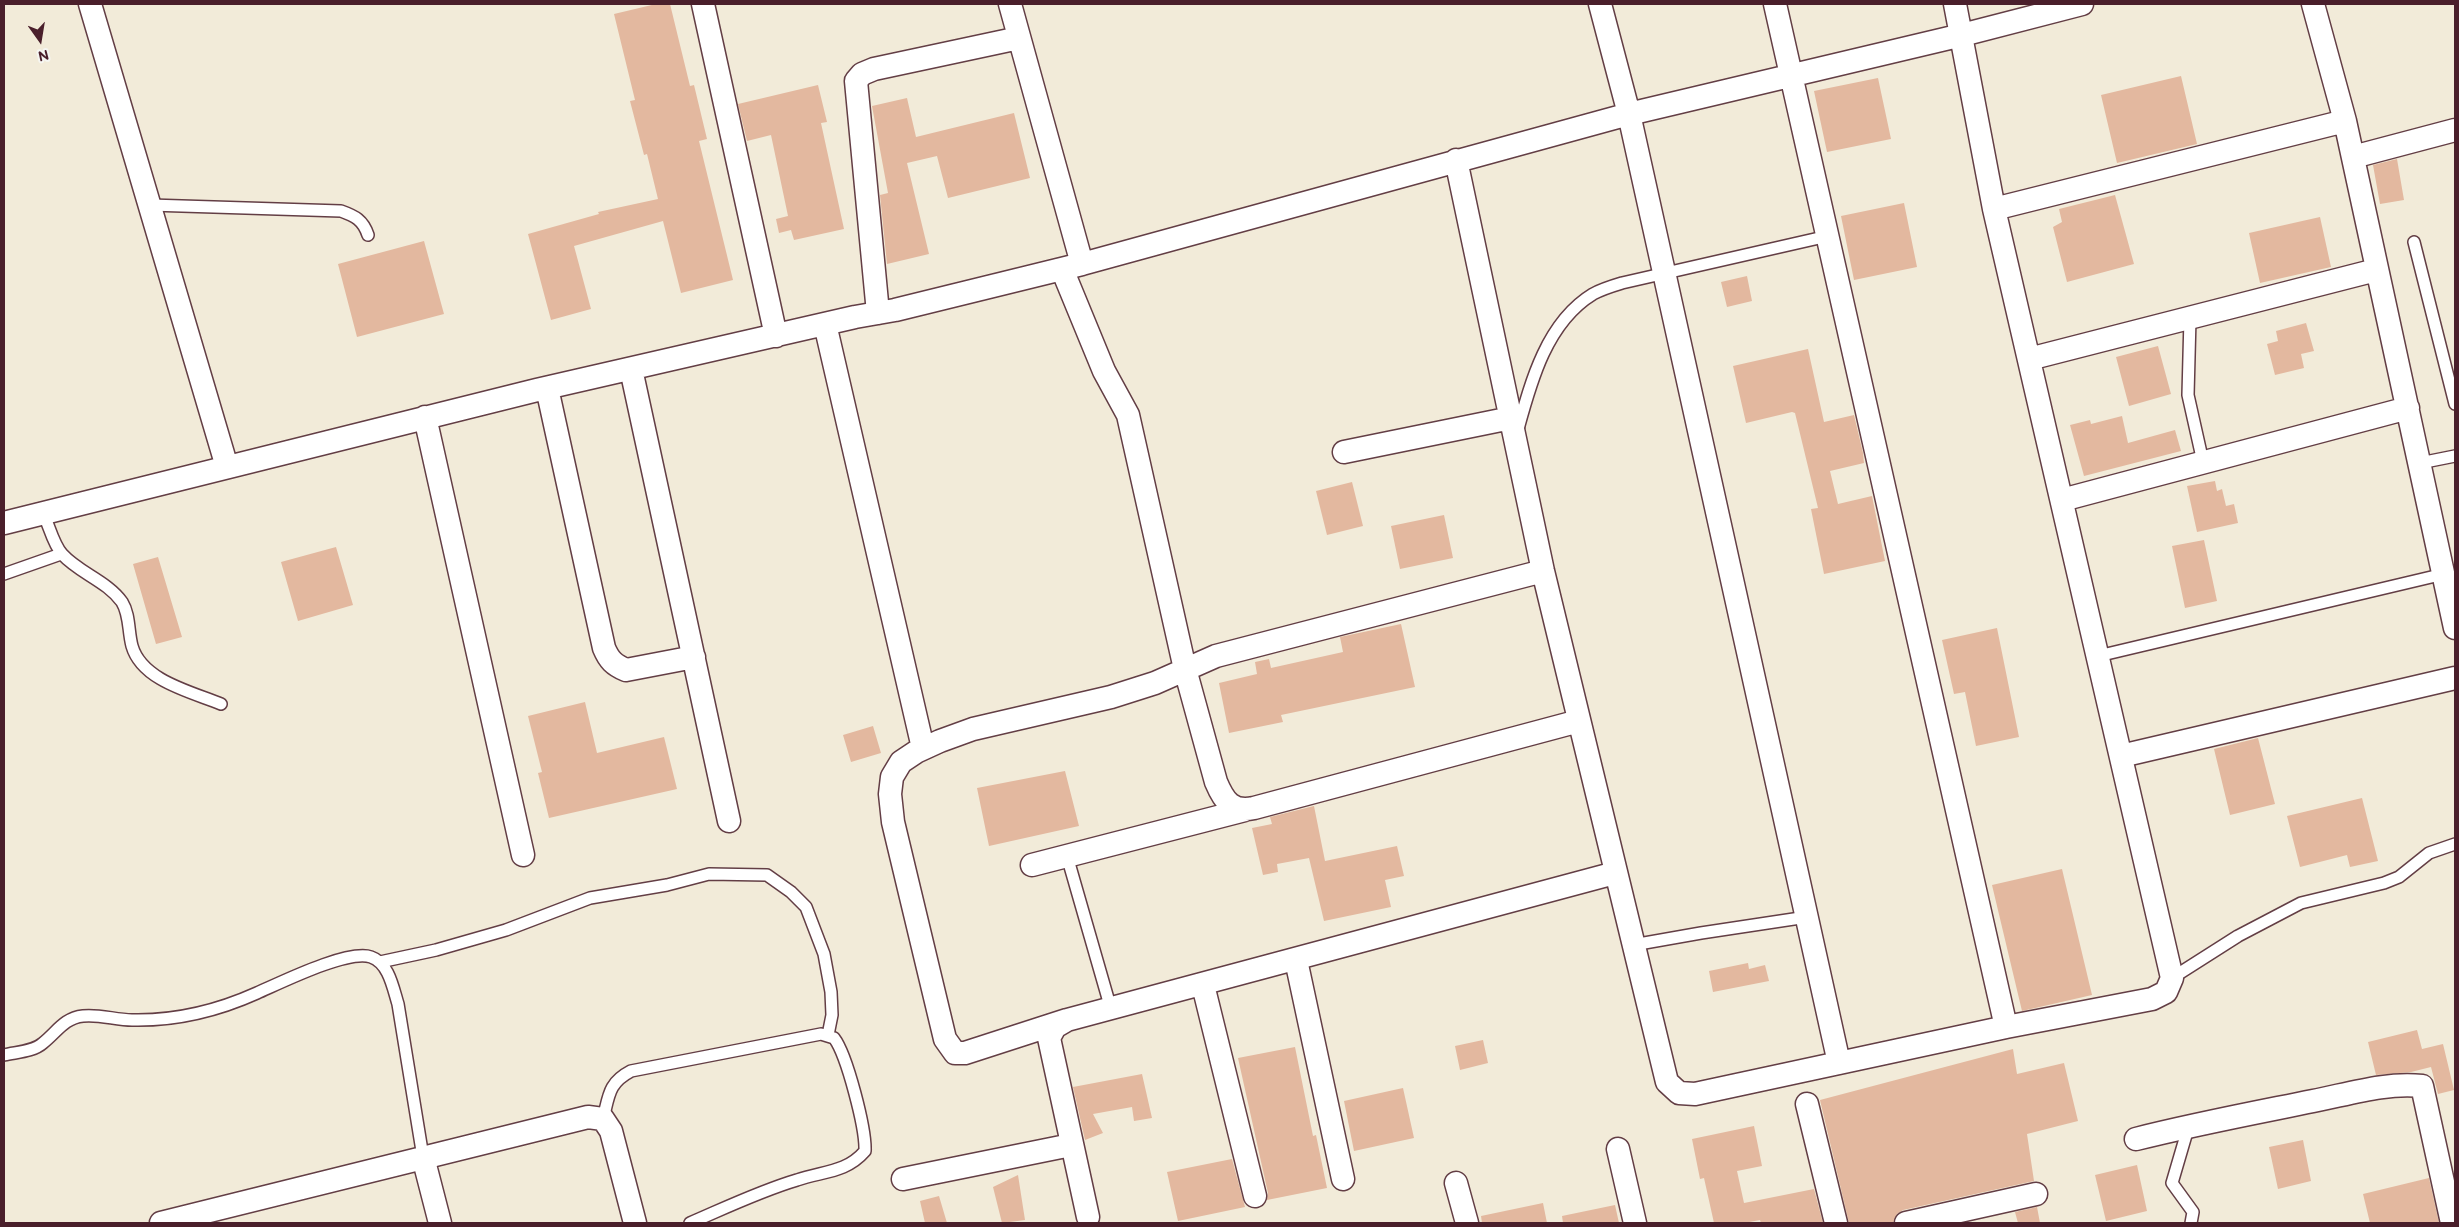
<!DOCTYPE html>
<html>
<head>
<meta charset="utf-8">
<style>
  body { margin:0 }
  #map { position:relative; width:2459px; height:1227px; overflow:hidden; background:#f2ebd9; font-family:"Balsamiq Sans",sans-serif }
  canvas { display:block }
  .frame { position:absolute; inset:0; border:5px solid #4a1f2b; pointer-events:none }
  .north { position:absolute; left:15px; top:15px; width:50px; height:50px; -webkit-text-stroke:4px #f6f6f2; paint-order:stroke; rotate:167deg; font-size:14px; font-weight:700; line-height:20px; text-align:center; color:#4a1f2b }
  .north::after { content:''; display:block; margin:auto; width:18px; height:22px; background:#4a1f2b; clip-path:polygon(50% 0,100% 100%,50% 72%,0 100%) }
</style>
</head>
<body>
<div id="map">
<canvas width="2459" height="1227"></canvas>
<div class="frame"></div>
<div class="north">N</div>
</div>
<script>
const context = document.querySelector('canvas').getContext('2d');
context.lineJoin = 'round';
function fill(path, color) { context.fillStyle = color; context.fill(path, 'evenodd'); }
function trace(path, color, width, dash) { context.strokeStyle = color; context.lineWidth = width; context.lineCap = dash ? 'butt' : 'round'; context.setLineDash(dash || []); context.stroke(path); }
fill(new Path2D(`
  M656,4h14l20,82 4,-1 13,54 -8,2 34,139 -52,13 -18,-72 -89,25 17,63 -40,11 -23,-86 71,-20 -1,-2 60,-13 -11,-45 -3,1 -14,-54 5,-1 -21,-86z
  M2181,76l16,68 -80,19 -16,-68z
  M1878,78l13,61 -64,13 -13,-61z
  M818,85l9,37 -6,1 23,106 -50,11 -3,-10 -12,3 -3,-14 12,-3 -17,-81 -24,6 -9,-37z
  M907,98l9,39 98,-24 16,65 -82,20 -11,-42 -30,7 22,91 -42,10 -7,-69 8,-2 -16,-87z
  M2397,159l7,41 -24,4 -7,-39z
  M2115,195l19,69 -67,18 -14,-55 9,-5 -3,-13z
  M1904,203l13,64 -63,13 -13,-64z
  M2320,217l11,50 -71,16 -11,-50z
  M424,241l20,73 -87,23 -19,-73z
  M1747,276l5,25 -25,6 -6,-25z
  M2306,323l8,28 -13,3 3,14 -29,7 -8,-31 11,-3 -2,-10z
  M2158,346l13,48 -42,12 -13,-49z
  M1808,349l16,73 30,-7 9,38 1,10 -34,8 8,33 34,-8 13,65 -61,13 -13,-65 7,-1 -23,-95 -3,-1 -46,11 -13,-57z
  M2122,416l6,27 47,-13 6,21 -97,25 -14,-51 20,-5 1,4z
  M2215,481l2,10 5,-2 4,17 8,-2 4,19 -41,9 -10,-46z
  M1352,482l11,44 -36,9 -11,-44z
  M1444,515l9,43 -53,11 -9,-43z
  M2204,540l13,61 -32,7 -13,-62z
  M336,547l17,58 -55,16 -17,-59z
  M158,557l24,80 -26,7 -23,-80z
  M1401,624l14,63 -134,28 2,7 -54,11 -10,-50 38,-9 -2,-12 14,-3 2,9 72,-16 -3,-15z
  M1997,628l22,109 -43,9 -11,-54 -11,2 -12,-54z
  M585,702l12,51 67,-16 13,52 -128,29 -11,-45 4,-1 -14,-56z
  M873,726l8,27 -30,9 -8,-27z
  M2258,738l17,66 -45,11 -16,-66z
  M1065,771l14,55 -90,20 -12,-58z
  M2362,798l16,63 -28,6 -3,-12 -47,12 -13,-51z
  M1314,806l11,55 72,-15 7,30 -19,4 6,27 -67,14 -15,-63 -32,6 1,8 -15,3 -11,-47 20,-4 -2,-7z
  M2062,869l30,126 -70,16 -30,-126z
  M1748,963l1,6 16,-4 4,16 -56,11 -4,-21z
  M2417,1030l5,19 21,-5 11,46 -16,4 -7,-27 -20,5 -35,3 -8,-33z
  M1483,1040l5,23 -28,7 -5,-24z
  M1295,1047l18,89 3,-1 11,53 -60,12 1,-7 -30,-135z
  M2013,1049l4,25 47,-11 14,58 -51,13 7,47 -131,29 -6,4 -4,9h-44l-29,-123z
  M1142,1074l10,44 -18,3 -2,-14 -39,7 10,19 -18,7 -12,-53z
  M1403,1088l11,50 -60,13 -10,-50z
  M1754,1126l8,40 -25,5 7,32 70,-14 9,34h-62l-1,-3 -16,3h-30l-10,-45 -4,1 -8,-40z
  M2303,1140l8,41 -33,8 -9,-42z
  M1232,1159l13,48 -67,14 -11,-49z
  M2137,1165l10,46 -41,10 -11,-46z
  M1018,1175l7,45 -23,3 -9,-36z
  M2429,1178l10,45h-69l-7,-29z
  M939,1196l8,27h-22l-5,-22z
  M1543,1203l4,20h-65l-1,-7z
  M1615,1205l4,18h-56l-1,-7z
  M2037,1207l3,16h-22l-3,-11z`), '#e3b89f');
const lane = new Path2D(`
  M150,205l191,6c14,5 22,9 27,24
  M2414,242l41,162
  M2190,318l-2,77 15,67
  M1518,429c13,-48 29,-107 75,-135 9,-5 19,-8 29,-11l206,-47
  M2420,463l35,-7
  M43,513c6,12 10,31 19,41 17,19 45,27 60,48 8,13 6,29 10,44 10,35 60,46 89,58
  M4,574l57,-20
  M2098,656l346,-82
  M1067,856l44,153
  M1633,945l68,-12 106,-16
  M380,962l56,-12 70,-20 84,-32 77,-13 42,-11 58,1 24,17 15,15 18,47 7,38 1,23 -4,20
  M2172,978l66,-42 63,-33 83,-20 15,-6 30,-24 26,-9
  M4,1055c12,-3 29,-3 39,-12 14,-11 21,-25 40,-27 16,-2 33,4 49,4 43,1 85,-9 125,-27 23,-10 91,-44 114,-36 18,6 22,31 27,47l25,153
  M603,1119c6,-23 5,-36 28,-48l190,-37 13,4c13,17 32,91 31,113 -19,22 -42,20 -68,29 -37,11 -72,28 -107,43
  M2189,1125l-17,58 21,29 -2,11`);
const street = new Path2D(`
  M90,4l137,463
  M703,4l73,332
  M1600,4l29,110 210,949
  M1775,4l231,1023
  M2313,4l32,117 110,507
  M2353,157l102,-27
  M1456,160l87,411 124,511 12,11 16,1 311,-67 146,-28 14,-7 6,-14 -178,-769 -39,-205
  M1994,209l351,-88
  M1082,264l547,-150 333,-79 120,-31
  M1062,269l42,102 24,44 57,254 31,113c8,19 16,31 38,26l325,-87
  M878,313l-22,-232 6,-7 12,-5 145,-31
  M825,324l98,424
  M2029,359l347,-89
  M631,369l98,452
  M547,388l57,260c5,12 10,17 22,22l68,-13
  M425,417l98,438
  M1344,452l167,-34
  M2062,500l346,-92
  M4,523l533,-133 318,-73 40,-7 187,-46 -72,-260
  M2121,756l334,-78
  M1032,865l213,-55
  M1296,960l47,219
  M1203,985l52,211
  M1067,1020l-102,33h-10l-10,-14 -52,-217 -3,-28 2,-17 9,-15 15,-10 24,-11 33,-12 138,-32 44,-14 61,-27 327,-85
  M1807,1104l29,119
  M2136,1139c59,-15 118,-26 177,-38 36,-7 73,-19 109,-15l30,137
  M1618,1149l17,74
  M423,1157l17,66
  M903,1179l168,-34
  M1456,1183l11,40
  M1088,1217l-39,-179 6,-11 12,-7 548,-147
  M161,1223l427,-106 15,2 8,12 24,92
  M1906,1223l130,-29`);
trace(lane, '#633e45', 14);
trace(street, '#633e45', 25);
trace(lane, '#fff', 11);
trace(street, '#fff', 22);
</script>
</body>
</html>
